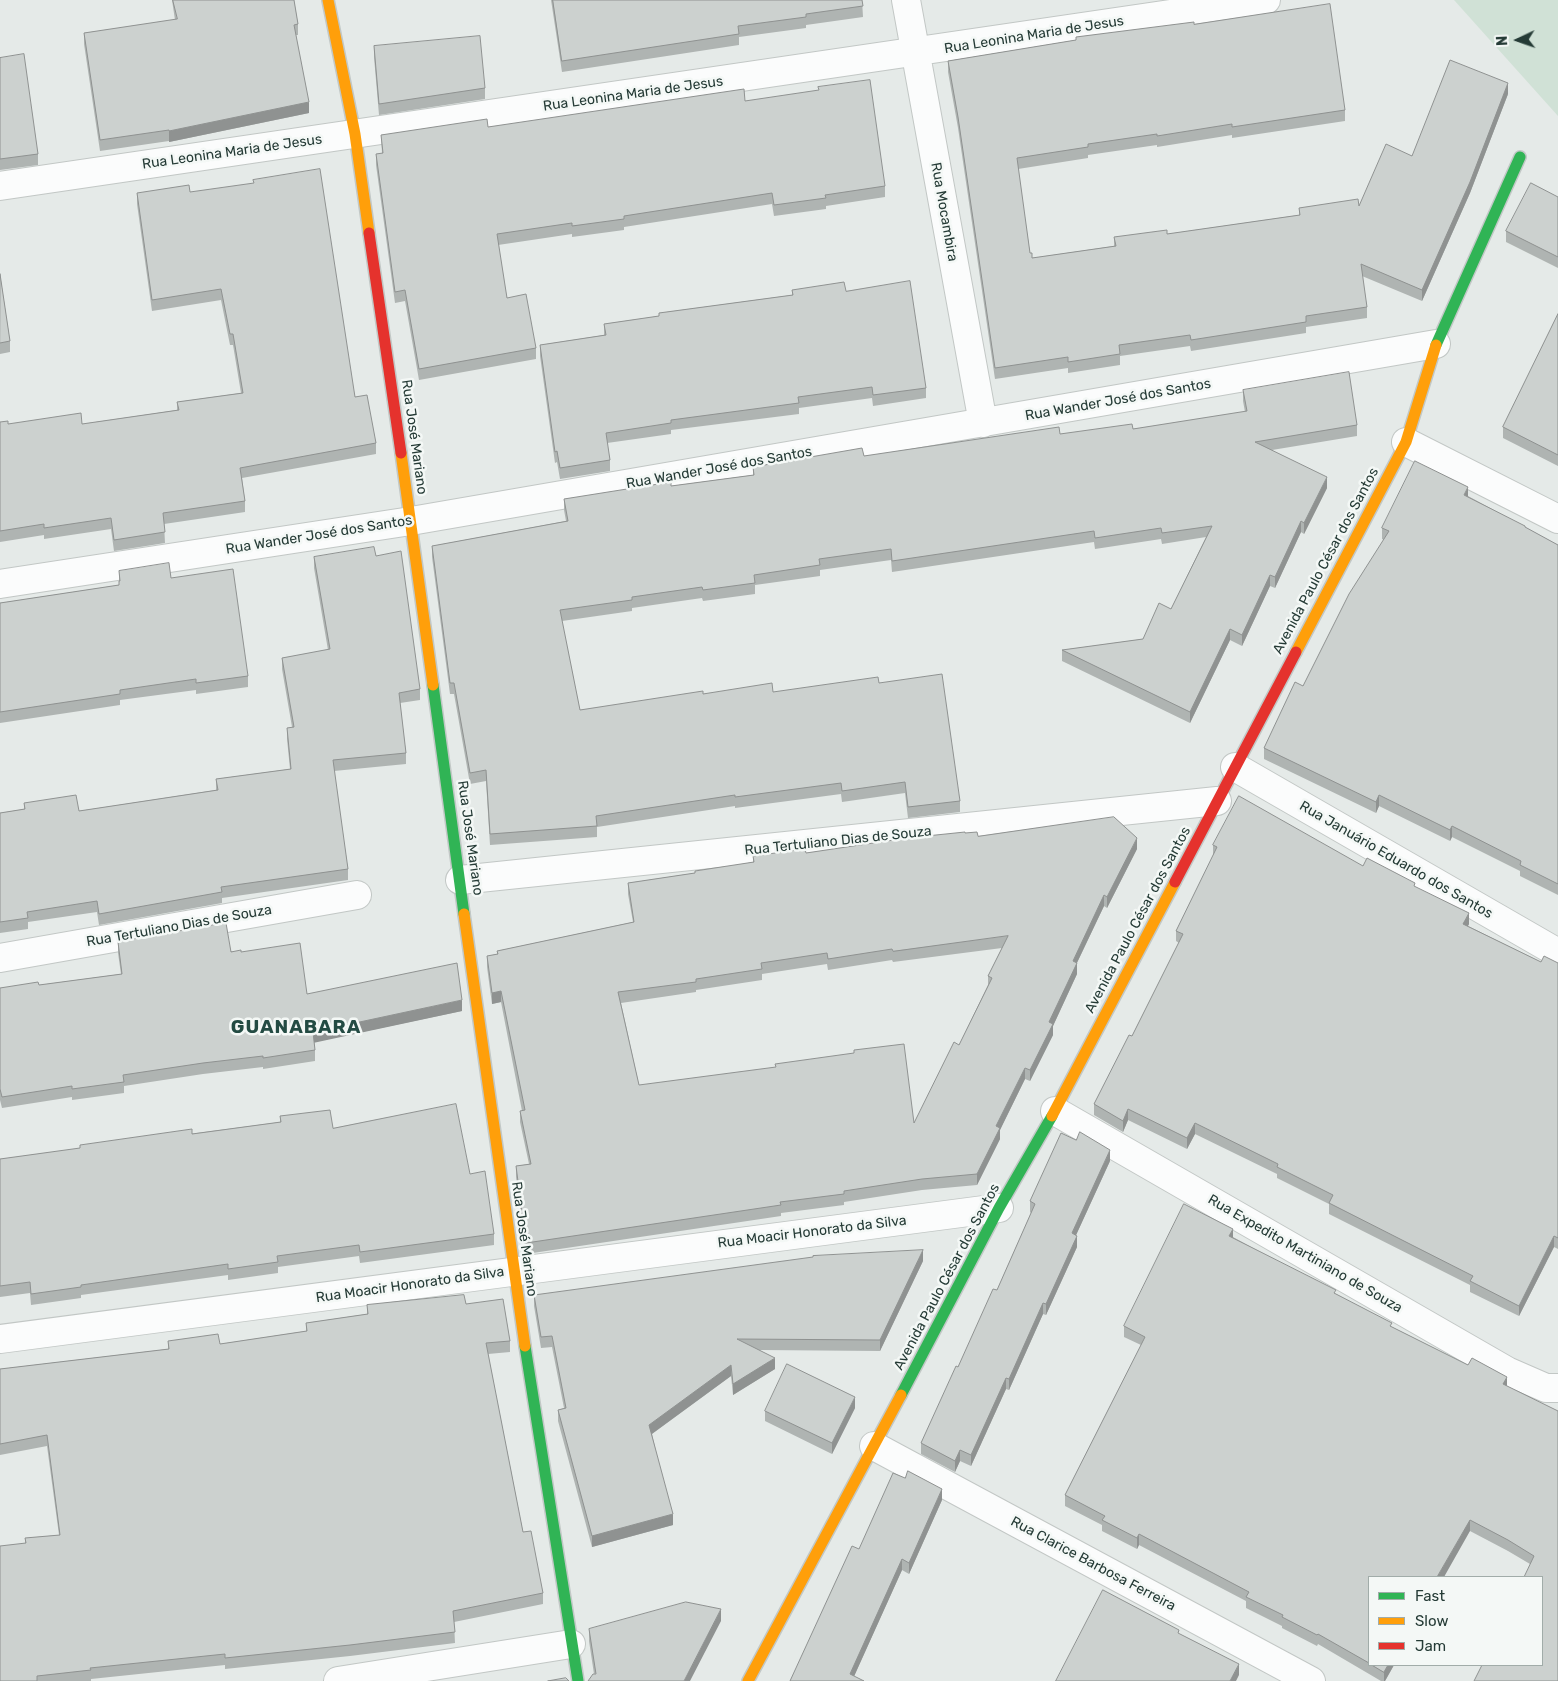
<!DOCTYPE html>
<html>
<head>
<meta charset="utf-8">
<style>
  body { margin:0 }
  #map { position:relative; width:1558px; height:1681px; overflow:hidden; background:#e5eae8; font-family:Rubik,sans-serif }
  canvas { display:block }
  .legend { position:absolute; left:1368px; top:1576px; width:175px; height:90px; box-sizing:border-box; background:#f4f8f6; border:1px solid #a1aca9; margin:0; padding:6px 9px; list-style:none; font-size:15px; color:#253b36 }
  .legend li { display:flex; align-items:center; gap:10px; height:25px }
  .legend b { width:25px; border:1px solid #a1aca9 }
  .north { position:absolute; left:1493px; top:15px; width:50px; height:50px; -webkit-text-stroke:4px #f4f8f6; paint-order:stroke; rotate:267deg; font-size:14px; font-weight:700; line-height:20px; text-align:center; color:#253b36 }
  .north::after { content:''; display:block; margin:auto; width:18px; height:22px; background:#253b36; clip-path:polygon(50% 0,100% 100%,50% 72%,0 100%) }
</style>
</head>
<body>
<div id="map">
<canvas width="1558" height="1681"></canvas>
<ul class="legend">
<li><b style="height:6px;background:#30b455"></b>Fast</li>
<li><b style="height:6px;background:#ff9f0a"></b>Slow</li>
<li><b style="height:6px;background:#e5322d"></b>Jam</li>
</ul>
<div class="north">N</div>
</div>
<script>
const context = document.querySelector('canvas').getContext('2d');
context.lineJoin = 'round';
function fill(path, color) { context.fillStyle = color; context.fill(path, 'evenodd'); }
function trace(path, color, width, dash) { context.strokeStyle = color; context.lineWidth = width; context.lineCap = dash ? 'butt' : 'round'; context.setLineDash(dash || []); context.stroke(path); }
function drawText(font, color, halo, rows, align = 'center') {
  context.font = font + ' Rubik,sans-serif'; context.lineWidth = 5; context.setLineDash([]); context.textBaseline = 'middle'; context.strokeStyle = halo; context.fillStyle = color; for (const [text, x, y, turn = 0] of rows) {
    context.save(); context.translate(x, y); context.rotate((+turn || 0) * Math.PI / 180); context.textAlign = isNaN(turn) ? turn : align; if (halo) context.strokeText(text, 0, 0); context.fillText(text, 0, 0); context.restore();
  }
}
fill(new Path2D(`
  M1454,0h104v116z`), '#d0e1d6');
const street = new Path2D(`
  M906,0l77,423
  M0,186l1266,-186
  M1406,442l152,77
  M0,584l411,-63 1025,-177
  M1235,767l323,186
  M460,880l757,-79
  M0,958l357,-63
  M1055,1111l452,260 39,17h12
  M0,1339l999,-131
  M874,1446l437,235
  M338,1681l233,-37`);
const fast = new Path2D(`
  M1436,345l84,-188
  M433,685l31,229
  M525,1346l53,335
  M901,1395l98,-187 53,-92`);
const slow = new Path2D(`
  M328,0l27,134 14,99
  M401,453l32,232
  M1296,652l110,-210 30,-97
  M464,914l61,432
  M1052,1116l123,-234
  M748,1681l153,-286`);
const jam = new Path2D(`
  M369,233l32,220
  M1175,882l121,-230`);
trace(street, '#c2c7c5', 30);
trace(fast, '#c2c8c6', 14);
trace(slow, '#c2c8c6', 14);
trace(jam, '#c2c8c6', 14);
trace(street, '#fbfcfc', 28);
trace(fast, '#30b455', 11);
trace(slow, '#ff9f0a', 11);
trace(jam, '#e5322d', 11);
fill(new Path2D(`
  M172,0h122l4,24v11h-2l13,78 -140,29v-1l-69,10 -16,-107v-11l91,-13z
  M551,0h311l1,17 -57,8v3l-67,9v8l-177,27z
  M1194,24l151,86v11l-113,17v-3l-75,12v-2l-69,10v3l-70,11 12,84 2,5 82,-12v-9l53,-3 132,-19v-7l60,-2 53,-50 96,-62 -38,99 -48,108 -60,-25 5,31v11l-61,9v6l-115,18 -1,-5 -70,10v9l-52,8v-5l-73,11 -37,-251 -10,-56v-11l128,-21v-3z
  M374,46l111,42v11l-106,16 -5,-58z
  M0,58l38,96v11l-38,5z
  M745,101l140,85v11l-59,9v3l-52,7 -2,-12 -148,23v3l-52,7v-3l-74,11 9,53 29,50v11l-117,21 -14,-79 -10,2 -19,-138v-11l6,-1 -1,-18 107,-8z
  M190,192l165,205 21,46v11l-134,24 3,23v11l-81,12 1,19 -51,8 -3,-22 -67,10v-4l-44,7v-120l8,2h74l95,-14v-8l64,-9 -8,-48h-3l-9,-45 -69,11 -15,-107v-11z
  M1558,197v71l-52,-26v-11z
  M0,274l10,67v11l-10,2z
  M792,290l54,1 80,97v10l-53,8 -1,-8 -73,10v6l-128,16v4l-64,9 3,17v11l-50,8 -3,-17 -2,1 -15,-107v-11l64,-10v-11l55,-8v-3l133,-18z
  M1558,314v152l-55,-28v-11z
  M1243,390l114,35v11l-85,14 55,38 -23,46 -3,-2 -26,56 -5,-2 -28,60 -12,-6 -40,83 -128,-62v-11l81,-11 28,-30 35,-72 -44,7 -1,-5 -66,10 -1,-7 -202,30 -1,-12 -71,10v6l-65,9v9l-52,7 -1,-3 -70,10v3l-70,10 18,89 123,-16 70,-2 106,-9 81,118v11l-52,6 -3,-25 -63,9 -1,-8 -106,14v-2l-138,21v10l-107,8 -4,-64 -16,3 -16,-90h-4l-18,-137v-11l134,-25 -2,-11v-11l107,-13 82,-11v-8l111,-11 196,-22 73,-5 112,-17 -2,-11z
  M1468,496l90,49v350l-38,-19v-5l-68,-34 -2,4 -71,-35 -3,7 -112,-54v-11l39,-62 81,-146 -2,-1v-11z
  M376,556l44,133v11l-20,3 6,50v11l-72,7 14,98v11l-126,18v5l-123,22 -2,-13 -69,10v7l-28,4v-120l24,-4v-6l55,8 137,-21v-11l74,-10 -3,-30v-11l5,-1 -10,-58v-11l46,-8 -14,-82v-11z
  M119,571l52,7 77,98v11l-52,7v-4l-76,10v5l-120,18v-120l119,-18z
  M965,833l13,3 159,13 -30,59 -3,-2 -27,57v11l-24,52v9l-23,46 -5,-2 -25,51v9l-23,46 -55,5 -78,12v3l-63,8v3l-255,38 -10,-77v-11l13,-2 -9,-42v-11h2l-21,-109 -9,2 -5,-37v-11l10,-2v-3l136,-29 -5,-28v-11l67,-10 58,-11v-6l53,-3zM1002,948l-14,28v9l-29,60 -45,78 -275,-38 -18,-82 75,-11v-2l66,-10v-6l65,-10 1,6 64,-10 1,2z
  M1213,845l150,21 52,21 54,37 -1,2 73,36 17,1v286l-4,-2 -35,69 -49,-24v-7l-141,-71v-10l-52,-26v-4l-82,-40 -8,15 -59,-29 -5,12 -29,-17v-11l38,-68 47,-93 -3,-2v-10l37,-75z
  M118,942l123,10 66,42 155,17 -148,31 1,8v11l-52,8v-2l-60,7 -79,12v7l-52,7v-3l-70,11 -2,-8v-112l39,-3 82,-11 -3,-21z
  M280,1116l53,12 137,46 24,60v11l-134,18 -1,-7 -81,11v6l-50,7v-5l-147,20v3l-50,7 -1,-12 -30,4v-138l280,-37z
  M1110,1161l-34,74 1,12 -31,68 -3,-1 -34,76 -3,-1 -35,77 -11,-5 -5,11 -34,-18v-11l37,-76 39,-77 34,-77 -1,-1v-11z
  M1233,1237l103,57 56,33 115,58 51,296 -28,-117 -22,-13 -38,-20 -101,46v88h25l-9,16h-4l-63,-37 -1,2 -35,-18v-2l-36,-18v-7l-107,-56 -2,4 -35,-18v-6l-37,-19v-11l76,-150 -17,-8v-11z
  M923,1261l-43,90 -120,-1 15,19 -42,26 -2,-19 -79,58 21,91 -81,22 -34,-126v-11l6,-2 -12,-61 -11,1 -7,-42v-11z
  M466,1304l44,37v11l-22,2 35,178 20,61v11l-89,18 1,21 -105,13 -125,13v-4l-134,14v2h-91l25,-138v-5l34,-3 -12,-89 -47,9v-86l168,-20v-8l52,3 86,-13v-8l61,-9v-9z
  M855,1408l-23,46 -67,-33v-10z
  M942,1500l-33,74 -7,-4 -48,106 -64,5 69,-132z
  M721,1621l-127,53 -5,-33v-12z`), '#afb4b2');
fill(new Path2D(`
  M1508,83v11l-38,99 -48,108v-11z
  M309,102v11l-140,29v-11z
  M1327,477v11l-23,46v-11z
  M1468,487v11l-4,-3z
  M1301,521v11l-26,56v-11z
  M1270,575v11l-28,60v-11z
  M1230,629v11l-40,83v-11z
  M1379,795v11l-3,7v-11z
  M1452,826v11l-2,4v-11z
  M1137,838v11l-30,59v-11z
  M1104,895v11l-31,65v-10z
  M1469,913v11l-6,11v-11z
  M1077,963v11l-24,52v9l-23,46v-11l19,-48z
  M501,991v11l-9,2v-11z
  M462,1000v11l-149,32v-11z
  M1025,1068v11l-25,51v9l-23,46v-11l19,-48z
  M1128,1109v11l-5,12v-11z
  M1195,1123v11l-8,15v-11z
  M1110,1150v11l-38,83v-11z
  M1233,1229v11l-4,-4z
  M1077,1236v11l-31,68v-11z
  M1554,1236v11l-35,69v-10z
  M923,1250v11l-43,90v-11z
  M1043,1303v11l-34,76v-11z
  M775,1358v11l-42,26v-11z
  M731,1365v11l-82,60v-11z
  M1507,1377v11l-4,-4z
  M1006,1378v11l-35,77v-11z
  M855,1397v11l-23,46v-11z
  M960,1450v11l-5,11v-11z
  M942,1489v11l-33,74v-11z
  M673,1514v11l-81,22v-11z
  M1470,1520v11l-26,46h-7z
  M1139,1534v11l-2,4v-11z
  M902,1559v11l-50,111 -2,-7z
  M721,1609v12l-31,60h-6z
  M1239,1664v11l-3,6h-6z
  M1388,1665h6l-9,16h-1v-9z`), '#8f9291');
const building = new Path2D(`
  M173,0h121l4,24 -4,1 15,77 -140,29v-1l-69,10 -16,-107 93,-14z
  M553,0h309l1,6 -57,8v3l-68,9 1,8 -177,27z
  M1330,4l15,106 -113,17v-3l-75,12v-2l-69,10v3l-71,11 13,95h2v5l84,-12 -2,-9 53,-7v4l133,-19 -1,-7 59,-9 1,7 27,-62 26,12 38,-96 58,23 -38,99 -48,108 -61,-26 6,43 -61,9v6l-115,18 -1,-5 -71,10 1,9 -52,8v-5l-73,11 -37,-251 -10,-56 128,-21v-3l118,-15v2z
  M480,36l5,52 -106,16 -5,-58z
  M24,54l14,100 -38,5v-101z
  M870,80l15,106 -60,9 1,3 -52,7 -2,-12 -148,23v3l-52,7v-3l-75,11 10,64 19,-4 10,54 -117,21 -14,-79 -10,2 -19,-138 7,-1 -2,-18 106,-16 1,8 256,-38 1,12 74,-11 -1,-3z
  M320,169l35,228 12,-2 9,48 -136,25 5,33 -82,12 2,19 -51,8 -3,-22 -67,10v-4l-44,7v-109l8,-1v3l73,-11 1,11 97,-14 -2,-8 66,-9 -10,-59h-3l-9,-45 -69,11 -15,-107 52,-8 1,7 64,-9 -1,-3z
  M1531,183l27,14v60l-52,-26z
  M0,274l10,67 -10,2z
  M910,281l16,107 -53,7 -1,-8 -74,10 1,6 -128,17v3l-65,10 4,27 -50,8 -3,-17 -2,1 -15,-107 66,-10 -2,-11 55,-8v-3l134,-18 -1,-5 52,-8 2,9z
  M1558,314v141l-55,-28z
  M1349,372l8,53 -102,17 72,35 -23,46 -3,-2 -26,56 -5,-2 -28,60 -12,-6 -40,83 -128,-62 81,-11 16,-36 12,6 41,-83 -50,7 -1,-5 -66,10 -1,-7 -202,30 -1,-12 -72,10 1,6 -66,10 1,8 -52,7 -1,-3 -70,10v3l-72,10 20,100 123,-19v3l69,-11 1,9 105,-15 1,6 63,-9 18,127 -52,6 -3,-25 -63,9 -1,-8 -106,14v-2l-139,21 1,10 -107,8 -4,-64 -16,3 -16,-90h-4l-18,-137 136,-25 -4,-22 107,-17v4l83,-11 -1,-8 109,-19 2,8 195,-29 1,7 72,-10 1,5 114,-18 -4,-21z
  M1415,461l53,26 -4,8 61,31v1l33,18v339l-38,-19 1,-4 -69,-35 -2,4 -71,-35 -3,7 -112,-54 31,-66 8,4 46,-92 40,-63 -7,-3z
  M374,547l2,9 25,-5 19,138 -21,4 7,60 -73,7 15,109 -127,18 1,5 -123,22 -2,-13 -70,11 1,6 -28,4v-109l25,-4 -1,-6 52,-8 3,16 139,-21 -2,-11 75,-10 -4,-41 7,-1 -12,-69 48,-9 -16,-92z
  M169,563l2,15 62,-9 15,107 -52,7v-4l-76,11v4l-120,18v-109l119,-18v-4h1l-1,-10z
  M1239,796l124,70 4,-8 48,25 -1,3 55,27 -6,11 78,38 3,-6 14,7v275l-4,-2 -35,70 -49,-25 3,-5 -144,-73 4,-8 -56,-28 1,-3 -83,-41 -8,15 -59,-29 -5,12 -29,-17 35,-69 3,1 51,-102 -7,-3 41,-84 -4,-2z
  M1114,817l23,21 -30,59 -3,-2 -31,66 4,2 -28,59 4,2 -23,46 -5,-2 -29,58 4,2 -23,46 -55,5 -78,12v3l-64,8 1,3 -255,38 -10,-77 15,-2 -11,-53 5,-1 -24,-119 -9,2 -5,-37 11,-2 -1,-3 137,-29 -6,-39 67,-10v-2l59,-9 -1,-6 52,-7 1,4 101,-15 58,-6v1l12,-1 1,4zM1008,936l-20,40 4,2 -33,67 -5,-3 -40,81 -10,-79 -50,6v3l-79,11 1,3 -137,18 -21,-93 78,-10v-3l66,-10 -1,-6 66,-10 1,6 64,-10 1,2z
  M226,923l5,29 10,-2v2l59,-9 7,51 150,-31 5,37 -149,32 2,18 -52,8v-2l-60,7 -80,12 1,7 -52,7v-3l-70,11 -2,-8v-101l38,-6 1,3 83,-11 -4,-32z
  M456,1104l14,70 15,-3 9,63 -134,18 -1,-7 -82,11 1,6 -50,7v-5l-147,21v2l-50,7 -1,-12 -30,4v-127l80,-11v-3l112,-16v5l89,-12 -1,-6 50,-6 3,18z
  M1080,1132l30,18 -38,83 5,3 -31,68 -3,-1 -34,76 -3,-1 -35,77 -11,-5 -5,11 -34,-18 35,-77 2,1 35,-78 4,1 38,-86 -5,-3 31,-68 15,7z
  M1184,1204l49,25 -4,7 107,54 -2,3 58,30 -2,3 78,39 4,-7 35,19 -4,7 55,27v270h-84l8,-16h60v-88h-18l10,-21 -26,-16 -38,-20 -33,57h-68v86l-51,-29 -1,1 -35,-18 1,-2 -37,-18 3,-5 -110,-58 -2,4 -35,-18 3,-4 -40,-21 80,-158 -21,-11z
  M923,1250l-43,90 -143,-1 38,19 -42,26 -2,-19 -82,60 24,89 -81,22 -34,-126 8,-2 -14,-72 -11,1 -7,-42 279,-38v-1z
  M464,1295l2,9 37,-5 7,42 -24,2 37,189 8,-1 12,62 -90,18 2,21 -105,13 -125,13v-4l-135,14 1,2 -54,6v5h-37v-135l26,-3 -1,-5 35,-3 -13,-100 -47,9v-75l169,-20 -1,-8 50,-7 2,10 87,-13 -1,-8 62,-9 -1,-9z
  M787,1364l68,33 -23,46 -67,-32z
  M908,1471l34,18 -33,74 -7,-4 -52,115 14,7h-74l62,-135 7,3 34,-76 12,5z
  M1103,1590l76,40 -1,3 61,31 -9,17h-174z
  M686,1602l35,7 -37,72h-96l5,-7h3l-7,-45z
  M1372,1665h16l-4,7z
  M566,1678l3,3h-21z`);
fill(building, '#ccd1cf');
trace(building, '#8f9291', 1);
drawText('14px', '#253b36', '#f4f8f6', [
  ["Rua Leonina Maria de Jesus",1034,35,-9],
  ["Rua Leonina Maria de Jesus",633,94,-8],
  ["Rua Leonina Maria de Jesus",232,152,-8],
  ["Rua Mocambira",944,212,80],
  ["Rua Wander José dos Santos",1118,400,-10],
  ["Rua José Mariano",414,437,82],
  ["Rua Wander José dos Santos",719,468,-10],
  ["Rua Wander José dos Santos",319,535,-9],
  ["Avenida Paulo César dos Santos",1326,561,-62],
  ["Rua José Mariano",470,838,82],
  ["Rua Tertuliano Dias de Souza",838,841,-6],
  ["Rua Januário Eduardo dos Santos",1396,860,30],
  ["Avenida Paulo César dos Santos",1138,920,-62],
  ["Rua Tertuliano Dias de Souza",179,926,-10],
  ["Rua Moacir Honorato da Silva",812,1232,-7],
  ["Rua José Mariano",524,1239,82],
  ["Rua Expedito Martiniano de Souza",1305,1254,30],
  ["Avenida Paulo César dos Santos",947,1277,-62],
  ["Rua Moacir Honorato da Silva",410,1285,-8],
  ["Rua Clarice Barbosa Ferreira",1093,1564,28]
]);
context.letterSpacing = '1px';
drawText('bold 19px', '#234b43', '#f4f8f6', [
  ["GUANABARA",296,1028]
]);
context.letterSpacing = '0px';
</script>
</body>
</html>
